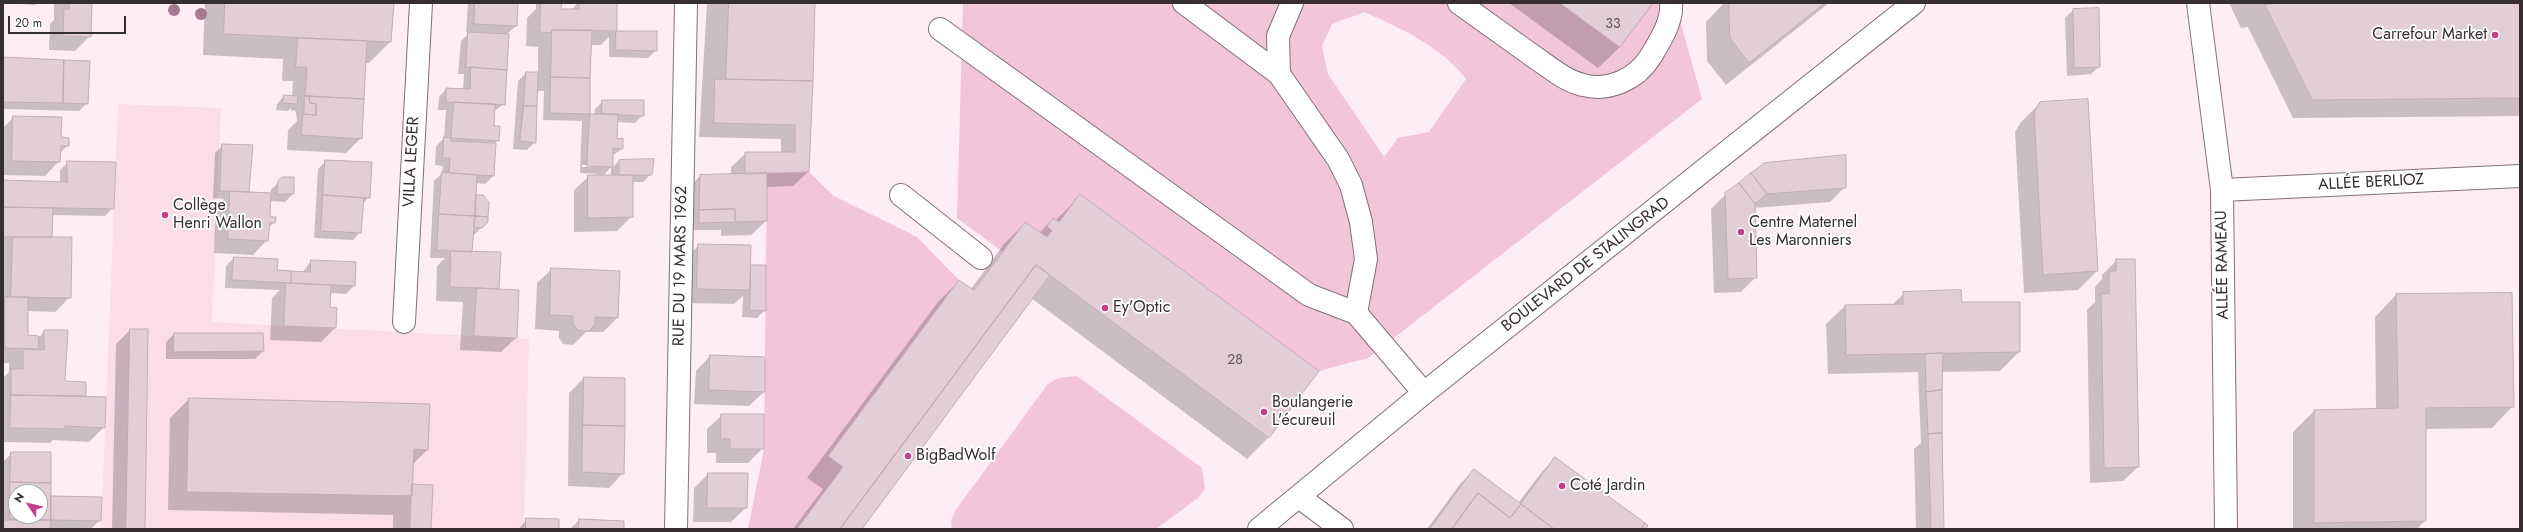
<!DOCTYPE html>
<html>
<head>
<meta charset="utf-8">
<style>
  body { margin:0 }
  #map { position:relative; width:2523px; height:532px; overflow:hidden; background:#ffedf5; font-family:Jost,sans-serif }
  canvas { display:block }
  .frame { position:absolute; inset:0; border:4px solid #362e31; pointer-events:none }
  .north { position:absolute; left:8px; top:484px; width:40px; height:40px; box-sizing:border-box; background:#fff; border:1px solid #afabad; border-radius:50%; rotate:305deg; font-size:11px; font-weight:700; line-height:16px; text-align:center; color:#362e31 }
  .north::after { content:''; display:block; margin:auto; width:14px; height:18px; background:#c34087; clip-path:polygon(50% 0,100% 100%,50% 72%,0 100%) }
  .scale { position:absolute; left:8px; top:16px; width:118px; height:18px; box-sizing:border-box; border:2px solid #362e31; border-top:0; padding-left:5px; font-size:12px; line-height:14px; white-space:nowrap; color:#362e31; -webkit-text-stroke:3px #fff; paint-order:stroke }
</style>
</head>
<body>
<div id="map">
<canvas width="2523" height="532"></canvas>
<div class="frame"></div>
<div class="north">N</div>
<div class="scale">20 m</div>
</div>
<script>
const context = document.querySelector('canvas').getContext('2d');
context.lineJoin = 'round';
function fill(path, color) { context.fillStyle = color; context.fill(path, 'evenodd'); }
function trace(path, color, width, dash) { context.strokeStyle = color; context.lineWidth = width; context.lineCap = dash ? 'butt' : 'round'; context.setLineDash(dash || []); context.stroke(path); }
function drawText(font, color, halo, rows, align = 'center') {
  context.font = font + ' Jost,sans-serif'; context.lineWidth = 3.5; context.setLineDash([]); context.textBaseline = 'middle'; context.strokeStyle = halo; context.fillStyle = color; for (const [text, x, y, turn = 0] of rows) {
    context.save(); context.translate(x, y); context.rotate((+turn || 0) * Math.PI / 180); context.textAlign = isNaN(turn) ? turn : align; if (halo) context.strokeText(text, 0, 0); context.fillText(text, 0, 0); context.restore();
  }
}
fill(new Path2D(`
  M118,104l103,4 -9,214 317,17 -5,190h-423z`), '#fbddea');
fill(new Path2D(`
  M963,3h712l27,96 -334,259 -49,13 -239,-177 -21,28 -7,-4 -5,8 5,5 -5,6 -22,-15 -22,30 -46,-34zM1364,12c36,16 77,34 102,67l-37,53 -31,6 -14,19 -56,-83 -6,-28 10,-22z
  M809,172l25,24 83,41 42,43 -131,176 15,11 -46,62h-49l16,-80 3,-276z
  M1077,376l125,92 3,21 -7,9 -42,31h-204l-1,-7 4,-11 92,-126 11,-7z`), '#f2c5d9');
fill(new Path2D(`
  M3,3h35l-3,2z
  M39,3h52l-1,33 -15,15 -26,-1 1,-26 4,-4v-17z
  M205,3h188l-3,39 -21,21h-4l-4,75 -15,15 -59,-3 1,-20 9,-9v-3l-2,-8 -4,1v-3l-3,3 -12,-1 1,-6 7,-8h8l1,-15h-11l1,-22 -80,-4z
  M468,3h49l-1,23 -10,9 -2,69 -11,8v15l5,13 -4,4 -1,32 -8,8 -9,-1 -1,13 12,26 -14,14 -2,16 29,1 -2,37 20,1 -2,47 -15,14 -41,-2 3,-48 -27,-1 1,-35 8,-8h-15l4,-77 8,-8 1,-7 -8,-1 1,-19 8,-8 2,-28h-8l1,-13 7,-8 17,1 1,-16h-6l3,-33 9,-9h-4z
  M536,3h25l-1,7h12l5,-7h39l-2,29h42v18l-8,8 -39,-1v-20l-8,8h-10l-2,70h5l1,-6 8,-8 40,14 -8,8 -19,-1v18l6,9 -10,7v12l7,-7 32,13 -8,8h-11v34l-15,15 -43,1v-42l15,-14 10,-2 -19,-1 2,-52 -39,-1 1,-29h-8l-1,51 -8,8 -14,-1 5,-68 8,-8h12v-26l-12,-1 1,-28 9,-9zM582,165h24v2h-24zM611,167v9h-8z
  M707,3h107l-6,169 -15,14 -27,1v34l-15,14 -30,1v-6h-30l-5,-40 14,-14 31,-1v-8l15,-14h35v-14l-82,-2z
  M1509,3h143l-32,44 -22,21z
  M1724,3h105l-103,82 -19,-24 -1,-39z
  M2229,3h291v113l-227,2 -45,-91 -7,1z
  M2073,10l26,57 -8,7 -24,2 -2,-58z
  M3,58l84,45 -8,8 -76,-2z
  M2040,103l57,168 -19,19 -54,3 -9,-161 6,-10z
  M14,117l46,21 8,7 -9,9v7l-14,15 -42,-1v-47z
  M223,145l25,48 23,1v-4l11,-12 11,16 -8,8 -16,-1v17l5,4 -6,6 -1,12 -14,15 -39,-2 2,-46 8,-8 -11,-1 2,-45z
  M326,161l43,36 -7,7 -2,28 -7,8 -39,-2 4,-69z
  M68,162l45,46 -8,8 -53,-1 -1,23 19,59 -15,15 -28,-1v25l12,1 6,-6 19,51 21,1v14l19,30 -15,15 -36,-2 -3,3 -47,-1v-64l6,-6v-9h-6v-182l57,1v-12z
  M1845,187l-15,15 -76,6 2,69 -15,15 -27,1 -3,-84 15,-15z
  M1080,196l238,175 -50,67 -21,21 -216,-161 -170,231h-68l30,-40 -16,-11 131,-176 21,-21 12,8 33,-45 21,-21 14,10 14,-14 2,2z
  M699,245l50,22 16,-1v44l-8,8 -15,-1 1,-21 -9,8 -51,-1 1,-43z
  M234,258l42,13 27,1 8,-11 43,25 -8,8 -16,-1 -1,15 7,1 -1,19 -14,14 -51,-2 2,-42 8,-8 -55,-2 1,-22z
  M2117,260l21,207 -15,14 -33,2 -3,-173 8,-8v-15l7,-8v-4z
  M552,269l65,49 -14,14h-17l-13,13 -10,-1 -4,-6v-7l-24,-2 2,-46z
  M1904,293l57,10 58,49 -19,19 -58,1 1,157h-27l-2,-80 7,-6 -3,-71 -90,2 -2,-50 19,-18 47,-1z
  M2396,295l117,111 -21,22 -67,1v92l-8,8h-124v-97l21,-21 62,-1 -1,-93z
  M130,330l14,199h-32l4,-185z
  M174,334h88l1,17 -8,8h-89v-17z
  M710,356l54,36 -15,14 -55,-2 2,-33z
  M584,378l40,1 -1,94 -14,15 -41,-2 1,-93z
  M189,399l239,50 -16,16 -1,20 19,44h-37v-14l-225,-5 2,-92z
  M722,415l41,33 -15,15h-32v-10h-9v-24z
  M12,453l38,46 50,21 -8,8 -89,1v-67zM16,492h24v24h-24z
  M1555,458l90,71h-218l33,-45 14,-14 44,33 23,-30z
  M708,474l38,34 -15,14h-38l1,-34z
  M527,519l31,10h-39z
  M579,520l44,9h-53z`), '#0003');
const building = new Path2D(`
  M69,3h23l-1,34 -28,-1 1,-27h5z
  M225,3h169l-3,39 -167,-8z
  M475,3h43l-1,23 -43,-2z
  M541,3h21l-1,6h18v-6h38v28l-65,-1v3l-12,-1z
  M729,3h86l-2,78 -87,-2z
  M1560,3h93l-33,44z
  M1729,3h96l-76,60 -19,-25z
  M2273,3h247v95l-208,2 -47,-95z
  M2099,8l1,59 -26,1 -1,-59z
  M552,30h40l-2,48 -39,-1z
  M616,31h41v20l-41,-1z
  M468,32l41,2 -2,36 -41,-3z
  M298,38l69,3 -3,58 -59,-3 2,-29h-11z
  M3,57l61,3 -1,43 -60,-1z
  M64,60l26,1 -2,43 -25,-1z
  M471,67l36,3 -2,35 -59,-3v-14l24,1z
  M526,72h12l-1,34h-13z
  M551,77l39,1v36l-40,-1z
  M715,79l98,2 -4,91 -64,2v-22h50v-27l-81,-2z
  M284,95l14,1 -1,8 -14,-1z
  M305,96h4l1,7 6,1v11l-12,-1z
  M309,96l55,3 -2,40 -61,-4 2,-21 13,1v-11l-6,-1z
  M2088,99l10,172 -55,4 -9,-162 6,-11z
  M602,100h42v16l-42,-2z
  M454,102l41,2 -1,22h6l-1,15 -48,-3z
  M524,106h13l-1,37 -16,-2z
  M590,114h28l-1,25 6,-1v11l-10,-1v19l-26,-1z
  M13,116l49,1 -1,20 8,1v8h-8l-1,16 -48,-1z
  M444,137l7,1v3l45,2 -2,33 -45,-3 1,-15h-7z
  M222,144l31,1 -4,47 -29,-1z
  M1846,155v33l-79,6 -16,-21 13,-10z
  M654,159l-2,16h-33v-15z
  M325,160l47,2 -2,36 -47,-3z
  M67,161l49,1 -2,47 -111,-2v-27l64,2z
  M442,172l35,3 -2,41 -36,-2z
  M767,173v48l-32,1v-13l-36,1 1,-35z
  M1751,173l16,21 -12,10 -16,-21z
  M588,175h45v42l-45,1z
  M282,177h12v17h-17l1,-13z
  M1739,183l16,21 2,74 -29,1 -3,-86z
  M230,191l41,2 -1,24h6l-1,6h-5l-2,18 -40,-2z
  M1080,194l239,177 -50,67 -233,-173 -196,264h-43l46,-62 -15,-11 131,-176 15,10 51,-68 22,15 5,-6 -5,-5 6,-8 6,4z
  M323,195l41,3 -3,35 -40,-2z
  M476,195h7l6,7 -1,15 -13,-1z
  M3,207l50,1 -1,29h-49z
  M735,209v13l-36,1v-13z
  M439,214l36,2 -3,36 -35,-2z
  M475,216l13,1v5l-6,6 -8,-1z
  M13,237h59l-1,61 -60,-1z
  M698,244l53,1 -1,45 -53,-1z
  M451,251l50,1 -2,37 -49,-2z
  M234,257l44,2 -1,11 14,1v12l-59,-3z
  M2116,259h19l4,208 -35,1 -3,-174h8v-23h7z
  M311,260l45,2 -1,24 -64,-3v-12l19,1z
  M751,265h15v46l-16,-1z
  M1036,265l14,10 -188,254h-22z
  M551,268l69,3 -2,47 -23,-1v8l-6,6h-7l-5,-1 -4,-7v-7l-23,-1z
  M286,283l45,2 -1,22 7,1 -1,20 -52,-2z
  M477,288l42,2 -2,48 -43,-2z
  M1961,290l1,12h58v50l-174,3 -1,-50 58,-1v-12z
  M2512,293l2,114 -88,1v113l-112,2v-113l84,-2 -2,-114z
  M5,297h23v38l11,1 -1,13 -33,-1z
  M130,329h18l-3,200h-19z
  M44,330h24l-3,51 21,1v14l-75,-1v-26h12v-20l21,1z
  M174,333h89l1,18 -90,1z
  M1943,353l-1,37 -16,2 -1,-38z
  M710,355l55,2v35l-56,-2z
  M584,377l41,1v48l-42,-1z
  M1942,390v43l-14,1 -2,-42z
  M11,395l95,2 -1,31 -40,-2v3l-55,-1z
  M189,398l241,6 -2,46 -14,-1 -2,47 -225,-4z
  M721,414h43v35h-34v-10h-9z
  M583,425l42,1 -1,48 -42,-2z
  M1942,433l2,96h-13l-3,-95z
  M11,452h40v31l-41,-1z
  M1555,457l90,66 -4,6h-87l-33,-25z
  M1474,469l47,35 -11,14 -32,-25 -26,36h-22z
  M708,473h40l-1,35h-40z
  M10,482l41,1v37l-41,-1zM16,492h24v24h-24z
  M412,484l21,1 -2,44h-21z
  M1478,493l32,25 11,-14 33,25h-102z
  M51,496l51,1 -1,24 -50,-1z
  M526,518l33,1v10h-33z
  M579,519l45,2v8h-45z
  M3,520h48l-1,9h-47z
  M1645,523l3,2 -2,4h-5z`);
fill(building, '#e3ced7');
trace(building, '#c2adb6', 1);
const service = new Path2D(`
  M1184,3l95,71
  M2222,190l298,-14
  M901,195l80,63
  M1299,497l43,32`);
const minor = new Path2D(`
  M1292,3l-14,33 1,38 59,85 13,26 10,37 5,37 -10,54 68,80
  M1459,3c25,18 49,35 74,53 15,10 32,25 50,29 26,7 54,-6 68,-29 9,-15 22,-35 20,-53
  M2198,3l24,187 4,339
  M940,29l369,266 47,18
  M404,322l17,-319
  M676,529l10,-526`);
const secondary = new Path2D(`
  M1259,529l165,-136 490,-390`);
trace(service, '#837078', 24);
trace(minor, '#837078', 24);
trace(secondary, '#837078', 24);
trace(service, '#fff', 22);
trace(minor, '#fff', 22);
trace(secondary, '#fff', 22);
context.fillStyle = '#a37a8f';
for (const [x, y] of [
  [174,10],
  [201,14]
]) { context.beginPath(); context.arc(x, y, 6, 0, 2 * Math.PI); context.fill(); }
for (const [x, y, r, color] of [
  [2495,35,4,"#c34087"],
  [165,215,4,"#c34087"],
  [1741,232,4,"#c34087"],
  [1105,308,4,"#c34087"],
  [1264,412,4,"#c34087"],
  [908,456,4,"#c34087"],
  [1562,486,4,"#c34087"]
]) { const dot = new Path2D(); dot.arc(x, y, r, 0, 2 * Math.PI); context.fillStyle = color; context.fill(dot); trace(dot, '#fff', 1.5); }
drawText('14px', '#61565a', null, [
  ["33",1613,25],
  ["28",1235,361]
]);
drawText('16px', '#362e31', '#fff', [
  ["Carrefour Market",2487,35,"right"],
  ["Collège",173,206],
  ["Henri Wallon",173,224],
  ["Centre Maternel",1749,223],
  ["Les Maronniers",1749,241],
  ["Ey'Optic",1113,308],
  ["Boulangerie",1272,403],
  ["L'écureuil",1272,421],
  ["BigBadWolf",916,456],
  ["Coté Jardin",1570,486]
], 'left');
drawText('16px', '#362e31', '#fff', [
  ["VILLA LEGER",412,162,-87],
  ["ALLÉE BERLIOZ",2371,183,-3],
  ["BOULEVARD DE STALINGRAD",1586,265,-38],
  ["ALLÉE RAMEAU",2223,265,-91],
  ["RUE DU 19 MARS 1962",681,266,-89]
]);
</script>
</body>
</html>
